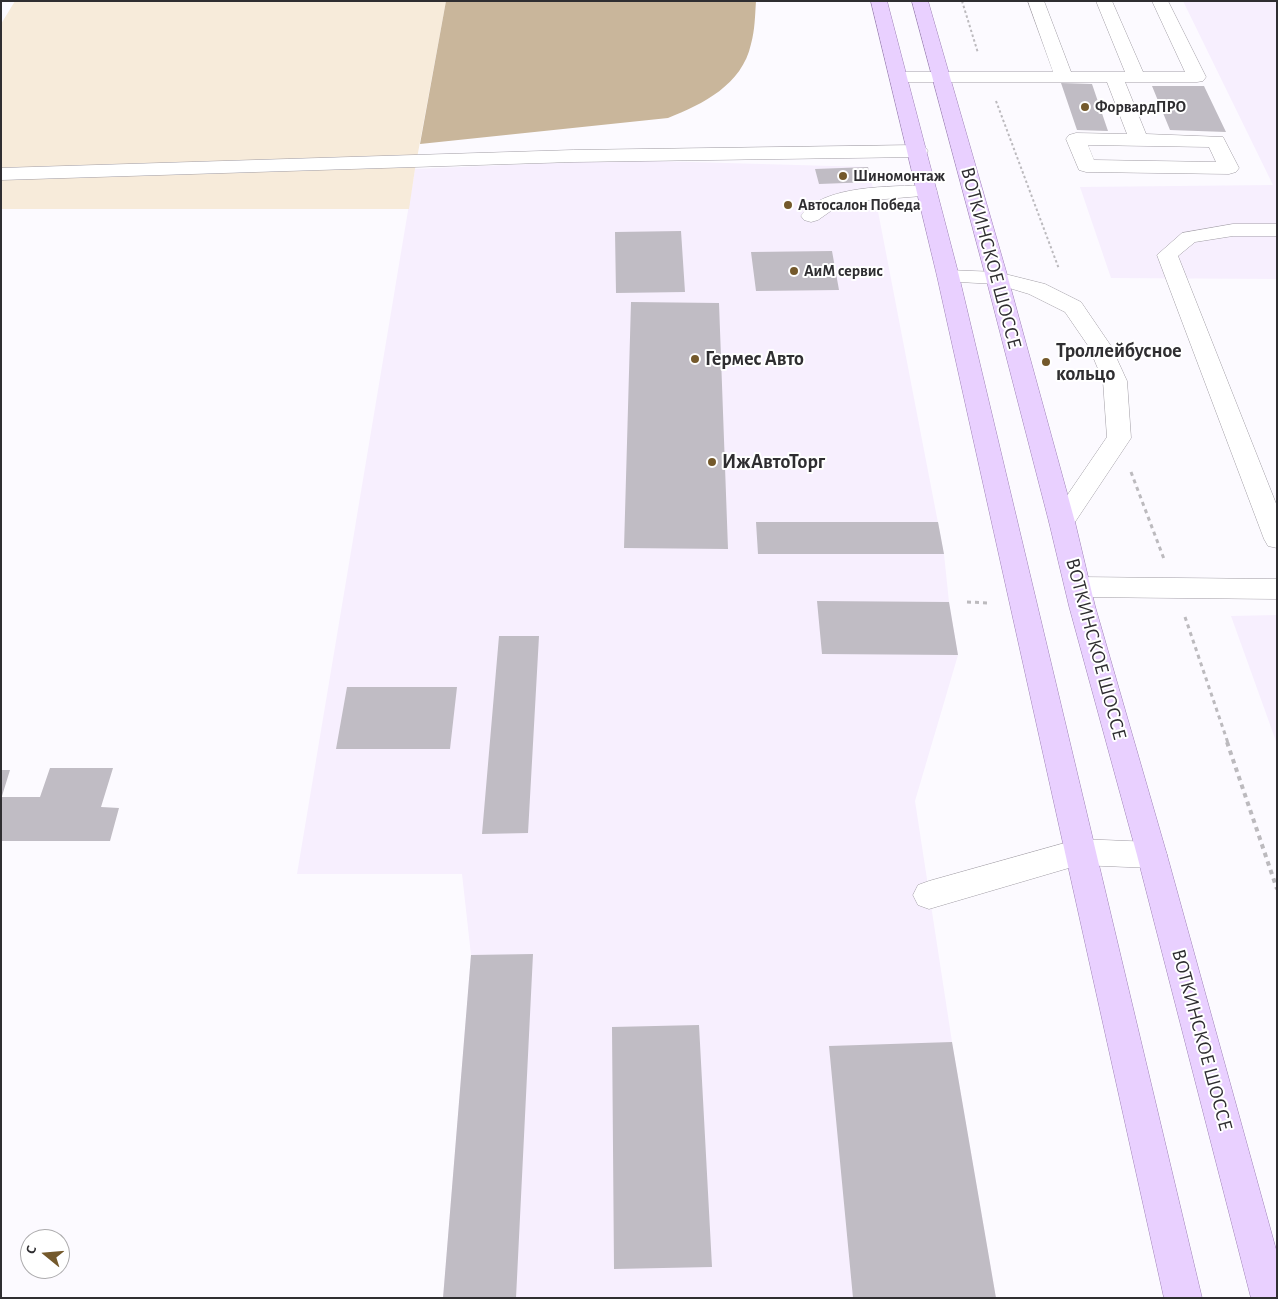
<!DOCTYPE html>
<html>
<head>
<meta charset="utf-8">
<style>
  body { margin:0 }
  #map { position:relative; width:1278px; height:1299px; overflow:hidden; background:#fcfaff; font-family:"Alegreya Sans",sans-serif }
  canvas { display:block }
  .frame { position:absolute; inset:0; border:2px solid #2f2e31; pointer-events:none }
  .north { position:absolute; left:20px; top:1229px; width:50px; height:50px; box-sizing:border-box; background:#fff; border:1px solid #acabad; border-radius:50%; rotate:287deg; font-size:14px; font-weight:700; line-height:20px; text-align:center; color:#2f2e31 }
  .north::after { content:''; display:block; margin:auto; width:18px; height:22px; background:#74592b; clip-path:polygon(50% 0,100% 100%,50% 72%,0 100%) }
</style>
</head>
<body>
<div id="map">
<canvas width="1278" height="1299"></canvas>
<div class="frame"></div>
<div class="north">С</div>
</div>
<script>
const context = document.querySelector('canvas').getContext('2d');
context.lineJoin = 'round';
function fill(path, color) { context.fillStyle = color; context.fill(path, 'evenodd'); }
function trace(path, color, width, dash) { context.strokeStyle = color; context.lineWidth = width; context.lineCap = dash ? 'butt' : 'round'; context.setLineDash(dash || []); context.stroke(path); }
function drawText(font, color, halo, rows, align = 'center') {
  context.font = font + ' "Alegreya Sans",sans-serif'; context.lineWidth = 4; context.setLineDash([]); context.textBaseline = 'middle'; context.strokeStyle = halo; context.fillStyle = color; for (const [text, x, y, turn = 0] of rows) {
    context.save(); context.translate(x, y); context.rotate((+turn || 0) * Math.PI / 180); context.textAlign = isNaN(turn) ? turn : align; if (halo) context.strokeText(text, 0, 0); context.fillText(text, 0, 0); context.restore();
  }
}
fill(new Path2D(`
  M1183,1h94v278l-166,-1 -31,-91 193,-2z
  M620,160l248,7 8,34 68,353 5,48 9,53 -43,146 37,241 44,256h-553l28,-343 -9,-81h-165l118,-705z
  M1277,615v129l-46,-128z`), '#f7effe');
fill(new Path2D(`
  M15,1h431l-31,168 -6,40h-408v-185z`), '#f7ebda');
fill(new Path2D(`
  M446,1h310c-1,14 -1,29 -5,43 -9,41 -48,60 -83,74l-248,26z`), '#c9b69b');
fill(new Path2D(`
  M1061,83l31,1 16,47 -31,-1z
  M1152,86h52l22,46 -56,-2z
  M868,167l4,15 -53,2 -4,-15z
  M681,231l4,61 -69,1 -1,-61z
  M832,251l7,39 -83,1 -5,-39z
  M631,302l88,1 9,246 -104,-1z
  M756,522h182l6,32h-186z
  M817,601l132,1 9,53 -136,-1z
  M499,636h40l-11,197 -46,1z
  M347,687h110l-7,62h-114z
  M50,768h63l-12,39 18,1 -9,33h-109v-44h39z
  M1,770h9l-8,26h-1z
  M533,954l-17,344h-73l28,-343z
  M699,1025l13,242 -98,2 -2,-242z
  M952,1042l44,256h-143l-24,-252z`), '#c0bcc4');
const minor = new Path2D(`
  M1028,1h16l27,71h54l-29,-71h16l31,71h42l-33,-71h16l38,76 -3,4 -6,1h-72l21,52 77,3 16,31 -3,4 -7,2 -143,-2 -7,-2 -13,-31 3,-4 7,-2 51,1 -20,-52h-208l-6,-1 -3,-4 3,-4 6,-1h154zM1088,145l121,2 7,15 -122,-2z
  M918,145l7,2 3,4 -3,4 -7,2 -345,5 -572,18v-12l572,-18z
  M927,185l7,2 3,4 -3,4 -73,6 -26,7 -17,12 -7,2 -7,-2 -3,-4c22,-32 91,-29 126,-31z
  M1233,224h44v12h-44l-38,6 -17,14 99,250v42l-9,-2 -4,-7 -107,-284 25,-22z
  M948,270l49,2 48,12 36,18 30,44 16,35 4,57 -60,90 -9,3 -9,-3 -4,-6 58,-85 -4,-56 -14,-34 -24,-35 -36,-18 -33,-10 -56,-3 -3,-5 3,-5z
  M1078,577l199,2v20l-199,-2 -9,-3 -4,-7 4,-7z
  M1079,839l73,3 11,3 4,10 -4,10 -11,3 -73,-3 -150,44 -11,-4 -5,-10 5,-10 11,-4z`);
const major = new Path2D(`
  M871,1h16l72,275 243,1022h-38l-227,-1022z
  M912,1h16l80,277 67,244 20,84 72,249 110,398v45h-26l-114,-443 -68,-249 -20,-84 -63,-244z`);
trace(minor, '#a19da5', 1);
trace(major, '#9e82b7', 1);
trace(new Path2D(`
  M962,1l16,52
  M996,101l63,168`), '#bcbabe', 2, [2.5, 2.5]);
trace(new Path2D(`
  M1131,472l33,87
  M967,602l22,1
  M1185,617l43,126`), '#bcbabe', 3, [4, 4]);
trace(new Path2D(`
  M1227,742l50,147`), '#bcbabe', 4, [4.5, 4.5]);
fill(minor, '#fff');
fill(major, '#e9d0ff');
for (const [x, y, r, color] of [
  [1085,107,5,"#74592b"],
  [843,176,5,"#74592b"],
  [788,205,5,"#74592b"],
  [794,271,5,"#74592b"],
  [695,359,5,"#74592b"],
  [1046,362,5,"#74592b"],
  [712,462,5,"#74592b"]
]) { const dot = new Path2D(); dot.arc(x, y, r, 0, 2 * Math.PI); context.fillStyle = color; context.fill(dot); trace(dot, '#fff', 2); }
drawText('bold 16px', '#2f2e31', '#fff', [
  ["ФорвардПРО",1095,107],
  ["Шиномонтаж",853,176],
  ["Автосалон Победа",798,205],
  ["АиМ сервис",804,271]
], 'left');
drawText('20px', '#2f2e31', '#fff', [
  ["ВОТКИНСКОЕ ШОССЕ",991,258,75],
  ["ВОТКИНСКОЕ ШОССЕ",1096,649,75],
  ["ВОТКИНСКОЕ ШОССЕ",1202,1040,75]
]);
drawText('bold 20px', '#2f2e31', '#fff', [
  ["Троллейбусное",1056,351],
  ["кольцо",1056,374],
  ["Гермес Авто",705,359],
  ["ИжАвтоТорг",722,462]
], 'left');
</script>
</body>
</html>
